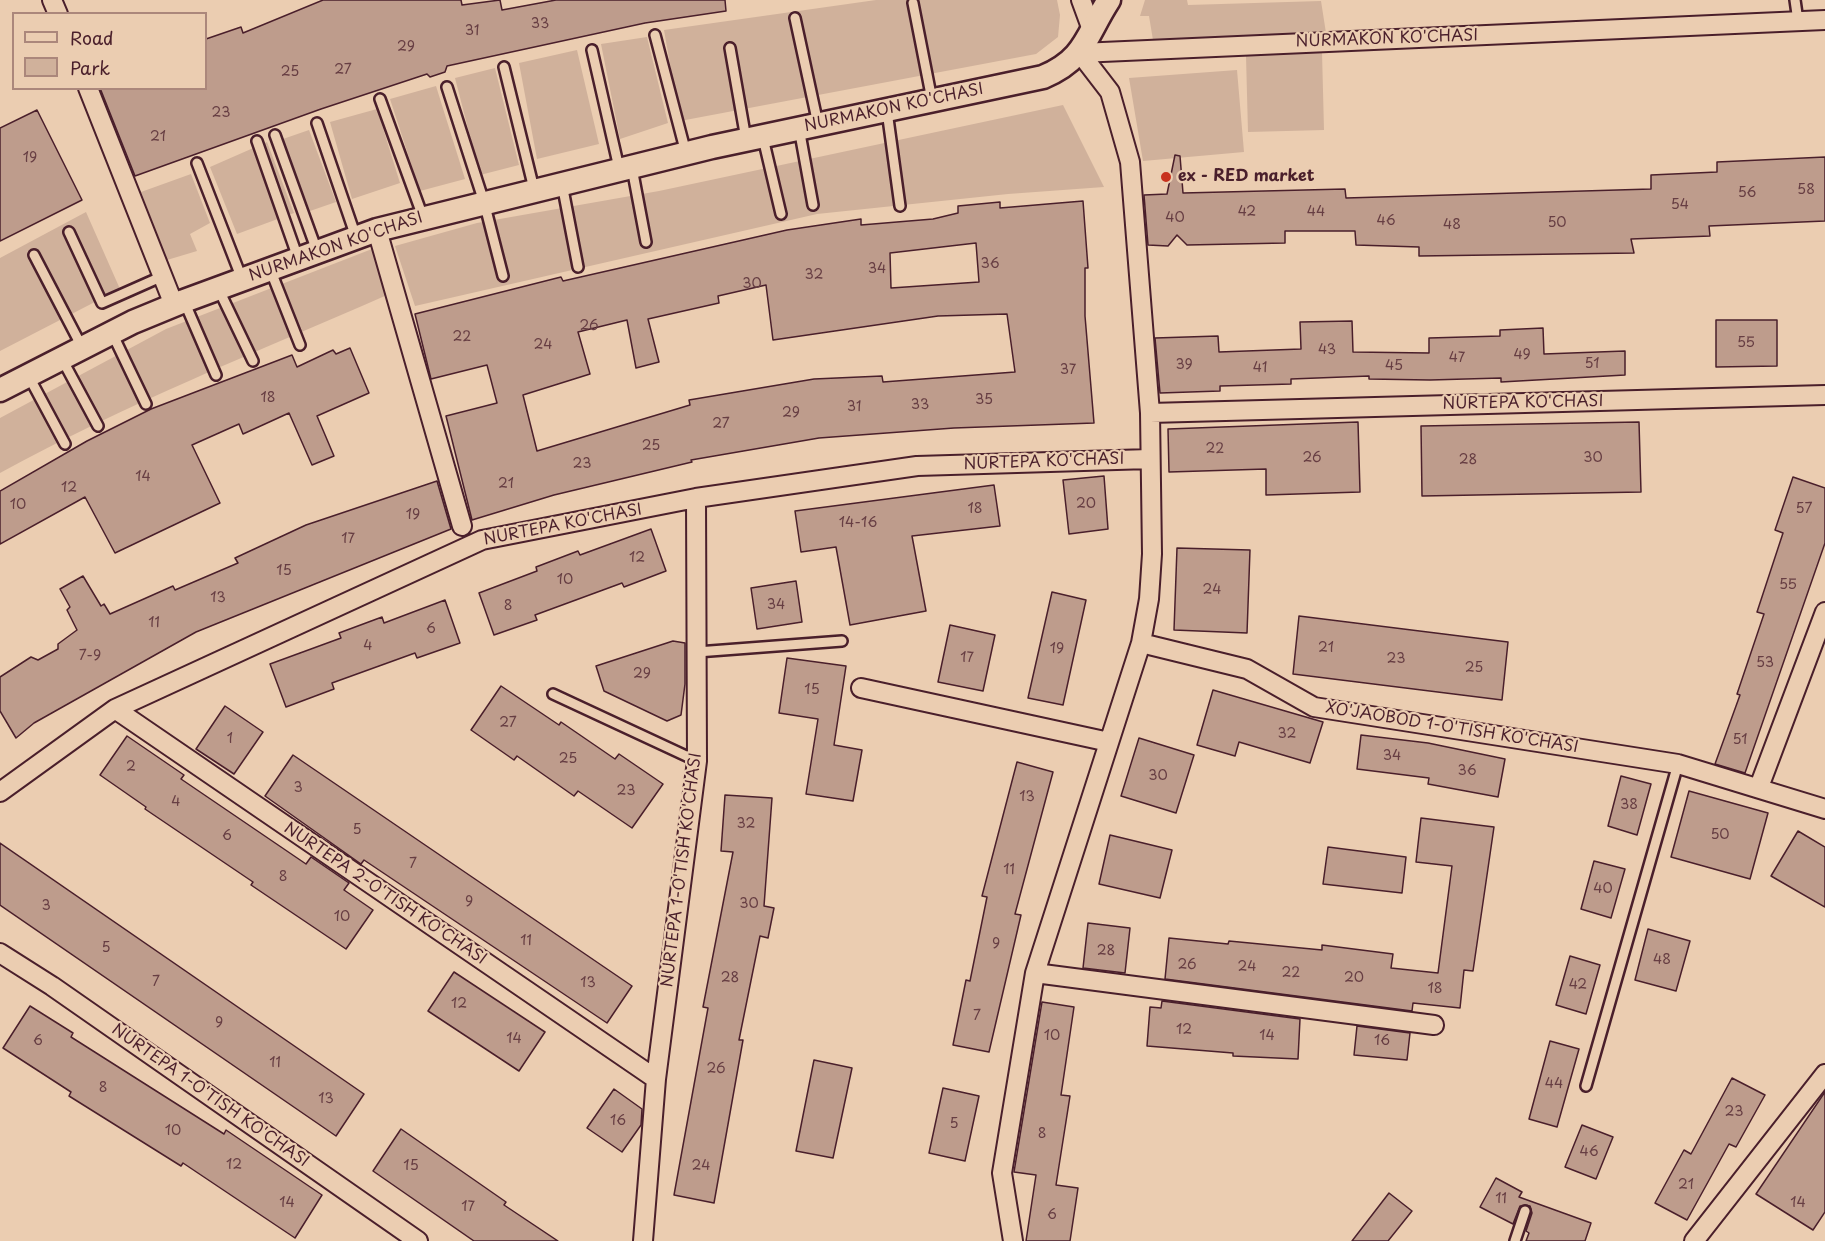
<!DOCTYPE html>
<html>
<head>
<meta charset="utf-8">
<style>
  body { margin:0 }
  #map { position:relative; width:1825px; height:1241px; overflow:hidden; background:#ebcdb1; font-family:"Playpen Sans",sans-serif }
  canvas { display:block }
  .legend { position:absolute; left:12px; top:12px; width:195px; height:78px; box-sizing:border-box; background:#ebcdb1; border:2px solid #ab877b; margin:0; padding:8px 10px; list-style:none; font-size:18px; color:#4a1f2b }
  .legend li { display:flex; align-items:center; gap:12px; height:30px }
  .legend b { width:30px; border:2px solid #ab877b }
</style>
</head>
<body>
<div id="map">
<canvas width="1825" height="1241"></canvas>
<ul class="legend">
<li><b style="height:8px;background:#ebcdb1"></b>Road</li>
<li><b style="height:16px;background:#d0b19b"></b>Park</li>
</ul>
</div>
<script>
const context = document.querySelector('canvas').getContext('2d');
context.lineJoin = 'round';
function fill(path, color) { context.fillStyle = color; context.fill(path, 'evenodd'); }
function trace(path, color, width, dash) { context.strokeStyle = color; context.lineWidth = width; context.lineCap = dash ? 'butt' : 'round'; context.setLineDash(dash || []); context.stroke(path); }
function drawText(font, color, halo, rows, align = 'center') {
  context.font = font + ' "Playpen Sans",sans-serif'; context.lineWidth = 4.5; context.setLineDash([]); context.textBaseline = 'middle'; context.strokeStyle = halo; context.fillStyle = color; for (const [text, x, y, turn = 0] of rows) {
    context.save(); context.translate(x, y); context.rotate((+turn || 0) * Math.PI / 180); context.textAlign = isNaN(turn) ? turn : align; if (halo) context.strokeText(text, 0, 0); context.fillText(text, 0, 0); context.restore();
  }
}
fill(new Path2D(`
  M876,0h181l3,15 -2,22 -22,17 -356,67 -16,-91z
  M1145,0h42l1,5 133,-4 5,32 -173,7 -4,-24h-9z
  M647,37l21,86 -48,16 -19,-95z
  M577,50l22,94 -62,15 -18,-96z
  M1322,52l2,78 -76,2 -2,-76z
  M495,68l24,97 -39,10 -25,-97z
  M1237,70l7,82 -101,9 -14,-83z
  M436,86l29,93 -45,12 -30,-92z
  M1063,105l41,82 -96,7 -191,20 -402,92 -20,-60 82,-23 182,-32z
  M377,109l23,74 -48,16 -22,-77z
  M309,130l27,72 -26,9 -27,-72z
  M267,142l27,71 -57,21 -27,-67z
  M191,174l19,49 -20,11 7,17 -30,9 -26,-68z
  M86,212l34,77 -120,62v-93z
  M372,249l15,46c-130,57 -263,110 -387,178v-55l166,-89z`), '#d0b19b');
const building = new Path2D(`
  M323,0h138l1,5 38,-5 2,10 54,-10h169l1,11 -81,12 -198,43 -2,6 -15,5 -3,-3 -106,35 -186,67 -35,-88h106v-49l35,-12 2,6z
  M37,110l45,90 -82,41v-113z
  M1175,155l5,1 3,37 162,-4 1,9 305,-9v-14l66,-3v-10l108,-5v64l-116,5 1,10 -79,3 3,14 -215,3v-9l-63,-2 -1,-14h-70v12l-98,2 -10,-10 -9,11 -20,-1 -4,-50 23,-1z
  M1083,201l5,67h-3v48l9,107 -140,5 -135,10 -128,22 1,2 -138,33 -82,25 -26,-104 51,-13 -10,-38 -56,14 -16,-65 146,-37 2,4 224,-51 74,-11v6l72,-6 25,-6v-7l42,-4v6zM976,243l3,39 -88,6 -1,-35zM766,285l7,55 165,-24 69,-2 8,58 -132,10 -1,-6 -68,3 -125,21 1,5 -153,46 -14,-56 67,-21 -12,-42 49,-12 9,48 23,-6 -11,-43 71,-16 -1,-7z
  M1716,320h61v46l-61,1z
  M1352,321l1,31 76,1v-15l71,-2v-6l43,-2 1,26 81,-3v24l-124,7v-4l-71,2 -61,-1v-3l-78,3v5l-71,2v5l-60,2 -5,-55 63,-2 1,16 82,-3 -1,-27z
  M350,348l19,45 -52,23 17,40 -22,9 -23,-52 -46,21 -4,-10 -47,21 28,58 -105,50 -30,-56 -85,47v-53l87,-50 64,-32 141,-54 5,12 36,-17 3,4z
  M1358,422l2,70 -94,3v-26l-97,3 -1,-43z
  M1639,422l2,70 -219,4 -1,-70z
  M1104,476l4,53 -39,5 -6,-54z
  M1793,477l32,11v55l-80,230 -30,-9 25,-69 -3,-1 27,-80 -7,-2 26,-79 -8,-3z
  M437,481l14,48 -255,103 -162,91 -18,15 -16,-27v-34l31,-20 7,3 20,-11v-5l19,-14 -10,-20 3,-3 -10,-18 23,-13 18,30 3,-2 6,10 63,-28 2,4 63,-27 -3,-5 71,-33z
  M994,485l6,41 -88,10 14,75 -76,14 -14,-78 -35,5 -6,-41z
  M651,529l15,42 -42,16 -2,-4 -87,32 2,5 -43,15 -15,-42 58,-22 -1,-4 42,-16 2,4z
  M1177,548l73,2 -3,83 -73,-3z
  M796,581l6,41 -45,7 -6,-41z
  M1052,592l34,8 -23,105 -35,-7z
  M445,600l15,43 -43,15 -2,-5 -83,30 2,6 -48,18 -16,-43 71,-26 -2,-5 43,-16 2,6z
  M1299,616l209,26 -6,58 -209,-26z
  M950,625l45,10 -12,56 -45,-9z
  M673,641l12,2v41l-4,31 -14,6 -63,-30 -8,-25z
  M787,658l59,8 -12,79 28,5 -9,51 -47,-7 12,-75 -39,-6z
  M501,686l58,39 2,-3 54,37 4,-5 44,30 -31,44 -54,-37 -4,5 -57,-40 -3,4 -43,-30z
  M1213,690l110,32 -13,41 -71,-21 -4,14 -38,-11z
  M225,706l38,26 -29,42 -38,-25z
  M1361,735l67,8 77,16 -7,38 -70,-13 1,-6 -72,-9z
  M127,736l57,39 -3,4 125,85 5,-7 38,26 -5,7 29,20 -27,39 -95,-64 2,-3 -108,-73 1,-2 -46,-32z
  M1139,738l55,17 -18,58 -55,-17z
  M293,755l339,231 -25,37 -243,-163 -3,4 -96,-68z
  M1017,762l36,10 -38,142 6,1 -32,137 -36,-7 13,-65 4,1 17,-84 -5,-1z
  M1621,776l30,8 -14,51 -29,-9z
  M1689,791l79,22 -18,66 -79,-22z
  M725,795l47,3 -8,108 10,2 -6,30 -8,-2 -21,104h4l-29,163 -40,-8 34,-187 -5,-1 30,-155 -12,-1z
  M1421,818l73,9 -21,144 -9,-1 -4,38 -47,-5 -1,8 -247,-32 4,-41 59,6 1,-3 93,9v-5l71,9 -2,14 47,5 14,-107 -36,-4z
  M1798,831l27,16v60l-54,-31z
  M1110,835l62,15 -12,48 -61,-14z
  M0,843l364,251 -28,42 -336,-231z
  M1328,847l78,10 -4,36 -79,-9z
  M1594,861l31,8 -14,49 -30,-9z
  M1088,923l42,5 -5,45 -42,-5z
  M1648,929l42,12 -14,50 -41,-11z
  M1570,956l30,9 -14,49 -30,-9z
  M454,972l91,60 -26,39 -91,-60z
  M1162,1001l138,18 -2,40 -65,-3v-3l-86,-7 3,-39 11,1z
  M1042,1002l32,5 -13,88 9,1 -14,89 22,3 -8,53h-44l10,-66 -22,-3z
  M30,1006l43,27 -2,4 153,97 2,-4 96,65 -27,43 -112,-75 -2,3 -112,-70 2,-4 -68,-44z
  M1357,1026l53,7 -3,27 -53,-5z
  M1550,1041l29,8 -22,78 -28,-8z
  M814,1060l38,8 -19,90 -37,-7z
  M1732,1078l33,17 -29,52 -7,-3 -42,76 -32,-17 29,-53 7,4z
  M943,1088l36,8 -14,65 -36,-8z
  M614,1089l28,20 -1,16 -19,27 -35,-24z
  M1825,1092v120l-12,18 -57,-36z
  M1582,1125l31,12 -17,42 -31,-12z
  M401,1129l105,73 -2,3 54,36h-84l-101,-70z
  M1496,1178l26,14 -3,5 72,26 -6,18h-59l3,-8 -3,-2 6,-18 -2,-7h-10l-7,18 -33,-17z
  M1389,1193l23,18 -24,30h-36z`);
fill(building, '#be9c8c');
trace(building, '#4a1f2b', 1.5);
const service = new Path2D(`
  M1795,0l3,21
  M913,3l19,97
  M795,18l23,106
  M655,35l31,118
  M730,48l16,91
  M592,50l27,118
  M504,67l30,122
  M447,87l37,115 19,74
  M380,99l43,118
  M887,111l13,95
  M317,123l39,114
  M799,128l14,77
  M275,135l42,116
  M763,138l18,76
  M257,141l41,117
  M197,163l45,116
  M632,168l14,74
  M562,184l16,83
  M69,232l33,71 61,-27
  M34,255l48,92
  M270,269l30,76
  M218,288l35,73
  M184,301l32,74
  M112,333l34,71
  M62,359l36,67
  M28,375l37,69
  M697,652l145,-11
  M553,694l144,67
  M1586,1086l92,-322
  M1515,1241l10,-30`);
const minor = new Path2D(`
  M52,0l6,14
  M1081,0l11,30
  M1080,53l745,-33
  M88,88l86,217
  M377,230l85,296
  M1150,413l675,-18
  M1141,643l106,26 67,38 364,57 147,45
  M861,688l248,54
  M115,709l541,370
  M1759,787l66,-175
  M0,792l115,-83 367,-169 214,-42 221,-32 233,-7
  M0,953l52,33 366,255
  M1035,973l399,52
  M643,1241l13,-162 41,-318 -1,-263
  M1013,1241l-11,-68 33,-200 106,-330 8,-44 3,-45 -2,-141 -20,-251 -20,-70 -30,-39
  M1694,1241l131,-167`);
const tertiary = new Path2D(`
  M0,390l133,-68 51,-21 193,-71 335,-83 331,-70c43,-18 43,-42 66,-77`);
trace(service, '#4a1f2b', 14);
trace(minor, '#4a1f2b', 22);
trace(tertiary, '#4a1f2b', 27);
trace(service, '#ebcdb1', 9);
trace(minor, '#ebcdb1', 18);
trace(tertiary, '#ebcdb1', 22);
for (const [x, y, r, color] of [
  [1166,177,6,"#c8321e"]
]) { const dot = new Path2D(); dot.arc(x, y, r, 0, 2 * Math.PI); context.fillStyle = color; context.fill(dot); trace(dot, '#ebcdb1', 2); }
drawText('14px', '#673e43', null, [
  ["33",540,24],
  ["31",472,31],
  ["29",406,47],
  ["27",343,70],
  ["25",290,72],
  ["23",221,113],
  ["21",158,137],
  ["19",30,158],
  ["58",1806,190],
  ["56",1747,193],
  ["54",1680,205],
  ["42",1247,212],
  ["44",1316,212],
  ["40",1175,218],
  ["46",1386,221],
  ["50",1557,223],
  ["48",1452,225],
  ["36",990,264],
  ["34",877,269],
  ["32",814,275],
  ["30",752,284],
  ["26",589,326],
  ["22",462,337],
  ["55",1746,343],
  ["24",543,345],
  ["43",1327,350],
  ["49",1522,355],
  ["47",1457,358],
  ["51",1592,364],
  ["39",1184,365],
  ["45",1394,366],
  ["41",1260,368],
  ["37",1068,370],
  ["18",268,398],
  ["35",984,400],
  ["33",920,405],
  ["31",854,407],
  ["29",791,413],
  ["27",721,424],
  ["25",651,446],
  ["22",1215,449],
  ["26",1312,458],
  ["30",1593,458],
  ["28",1468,460],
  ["23",582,464],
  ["14",143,477],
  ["21",506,484],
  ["12",69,488],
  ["20",1086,504],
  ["10",18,505],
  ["18",975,509],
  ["57",1804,509],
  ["19",413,515],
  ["14-16",858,523],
  ["17",348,539],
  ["12",637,558],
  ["15",284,571],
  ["10",565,580],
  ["55",1788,585],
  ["24",1212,590],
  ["13",218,598],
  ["34",776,605],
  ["8",508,606],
  ["11",154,623],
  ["6",431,629],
  ["4",368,646],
  ["21",1326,648],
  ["19",1057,649],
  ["7-9",90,656],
  ["17",967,658],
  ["23",1396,659],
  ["53",1765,663],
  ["25",1474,668],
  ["29",642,674],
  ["15",812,690],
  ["27",508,723],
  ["32",1287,734],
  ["1",230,739],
  ["51",1740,740],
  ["34",1392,756],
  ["25",568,759],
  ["2",131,767],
  ["36",1467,771],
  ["30",1158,776],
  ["3",298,788],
  ["23",626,791],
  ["13",1027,797],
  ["4",176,802],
  ["38",1629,805],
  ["32",746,824],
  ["5",357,830],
  ["50",1720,835],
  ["6",227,836],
  ["7",413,864],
  ["11",1009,870],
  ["8",283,877],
  ["40",1603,889],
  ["9",469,902],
  ["30",749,904],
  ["3",46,906],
  ["10",342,917],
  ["11",526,941],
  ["9",996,944],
  ["5",106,948],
  ["28",1106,951],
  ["48",1662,960],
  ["26",1187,965],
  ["24",1247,967],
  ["22",1291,973],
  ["28",730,978],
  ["20",1354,978],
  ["7",156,982],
  ["13",588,983],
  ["42",1578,985],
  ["18",1435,989],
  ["12",459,1004],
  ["7",977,1016],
  ["9",219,1023],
  ["12",1184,1030],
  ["10",1052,1036],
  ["14",1267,1036],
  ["14",514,1039],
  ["6",38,1041],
  ["16",1382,1041],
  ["11",275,1063],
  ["26",716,1069],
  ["44",1554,1084],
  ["8",103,1088],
  ["13",326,1099],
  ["23",1734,1112],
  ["16",618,1121],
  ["5",954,1124],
  ["10",173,1131],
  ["8",1042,1134],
  ["46",1589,1152],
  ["12",234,1165],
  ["15",411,1166],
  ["24",701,1166],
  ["21",1686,1185],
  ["11",1501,1199],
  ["14",287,1203],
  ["14",1798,1203],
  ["17",468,1207],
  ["6",1052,1215]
]);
drawText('16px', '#4a1f2b', '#ebcdb1', [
  ["NURMAKON KO'CHASI",1387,39,-2],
  ["NURMAKON KO'CHASI",894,108,-12],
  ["NURMAKON KO'CHASI",336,247,-19],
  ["NURTEPA KO'CHASI",1523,403,-1],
  ["NURTEPA KO'CHASI",1044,462,-2],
  ["NURTEPA KO'CHASI",563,525,-11],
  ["XO'JAOBOD 1-O'TISH KO'CHASI",1452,728,9],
  ["NURTEPA 1-O'TISH KO'CHASI",682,870,-83],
  ["NURTEPA 2-O'TISH KO'CHASI",385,894,34],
  ["NURTEPA 1-O'TISH KO'CHASI",210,1096,35]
]);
drawText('bold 16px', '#4a1f2b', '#ebcdb1', [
  ["ex - RED market",1178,177]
], 'left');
</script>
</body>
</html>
